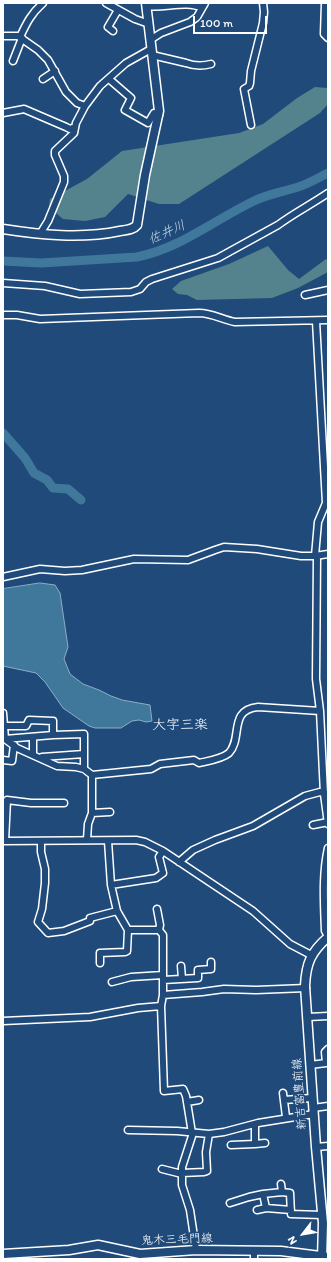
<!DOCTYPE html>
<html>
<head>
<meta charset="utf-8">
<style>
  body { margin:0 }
  #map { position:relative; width:331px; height:1262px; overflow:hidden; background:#1f4a7a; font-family:Itim,sans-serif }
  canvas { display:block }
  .frame { position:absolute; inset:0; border:4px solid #fff; pointer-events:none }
  .north { position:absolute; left:283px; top:1214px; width:40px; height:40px; -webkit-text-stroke:3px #1f4a7a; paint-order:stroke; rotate:239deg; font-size:11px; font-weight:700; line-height:16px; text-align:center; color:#fff }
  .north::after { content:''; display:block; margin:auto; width:14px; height:18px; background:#fff; clip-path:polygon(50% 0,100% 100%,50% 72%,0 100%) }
  .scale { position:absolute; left:193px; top:16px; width:74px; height:18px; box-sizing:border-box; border:2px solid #fff; border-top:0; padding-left:5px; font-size:12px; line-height:14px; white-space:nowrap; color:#fff; -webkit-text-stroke:3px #1f4a7a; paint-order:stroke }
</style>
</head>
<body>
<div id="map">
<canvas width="331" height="1262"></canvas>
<div class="frame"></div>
<div class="north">N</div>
<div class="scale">100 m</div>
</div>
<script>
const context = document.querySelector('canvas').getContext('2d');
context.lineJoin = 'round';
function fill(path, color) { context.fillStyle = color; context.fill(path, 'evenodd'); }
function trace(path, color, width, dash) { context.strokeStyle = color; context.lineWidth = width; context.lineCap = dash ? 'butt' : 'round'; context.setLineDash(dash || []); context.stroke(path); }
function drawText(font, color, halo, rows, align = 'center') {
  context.font = font + ' Itim,"Klee One",sans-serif'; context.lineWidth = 3.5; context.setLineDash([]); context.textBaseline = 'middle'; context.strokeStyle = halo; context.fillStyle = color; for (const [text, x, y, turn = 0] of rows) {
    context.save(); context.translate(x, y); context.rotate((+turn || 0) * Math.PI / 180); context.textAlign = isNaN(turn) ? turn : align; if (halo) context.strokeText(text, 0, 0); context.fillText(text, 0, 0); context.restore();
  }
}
fill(new Path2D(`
  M315,87l13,1v16l-8,9 -141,91h-20l-31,-10 -23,23 -20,4 -22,-2 -14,-12 1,-8 37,-20 35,-28 117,-18 24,-9 34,-26z
  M268,246l20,24 11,9 27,-20 2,1v12l-30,16 -26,10 -75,2 -10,-5 -9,-1 -6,-5 9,-8 48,-17z`), '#54838d');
const water = new Path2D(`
  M40,583l15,2 5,8 8,54 -4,12 6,15 13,10 16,6 12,6 11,4 28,5 2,16 -6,1 -7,-2 -7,1 -11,7h-26l-6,-2 -26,-18 -18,-26 -9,-9 -33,-7v-77z`);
fill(water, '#40789c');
trace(water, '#8caec4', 1);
trace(new Path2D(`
  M3,261l38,2 96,-6c44,-9 77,-37 117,-56 14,-7 29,-9 44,-14 10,-3 20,-9 30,-14
  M3,433l22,25 9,15 13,7 6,8 15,1 13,11`), '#40789c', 9);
const street = new Path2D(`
  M106,3l29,16 14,5
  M325,3l-1,31 4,4
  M147,6c17,3 39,-6 55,2
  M113,31l-5,-4 10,-17
  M3,36h15l20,14 10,10 18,32 11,11 8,3
  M20,37c7,-15 11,-23 23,-34
  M150,40l11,-7 29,-11 7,-5 8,-14
  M152,55l34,8c8,3 17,3 25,1
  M13,61l9,-23
  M43,79l12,-8
  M109,79l22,19 -6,12 23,13 6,-10 5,2
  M3,113l21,-4 42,18 4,2 5,-2
  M251,125l-7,-36 5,-3 1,-3 1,-12 12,-48 1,-11 -1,-9
  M40,234l8,-13 16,-39v-6l-9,-21v-4l19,-18 2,-10 9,-17 15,-20 26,-23 25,-14
  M3,283l42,3 35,8 51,-2 9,-3 6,-7 6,-3 66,-21 60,-33c16,-12 34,-21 50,-32
  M305,295l23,-5
  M3,315h14l23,4 159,-6c13,0 24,7 36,9l93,-2
  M315,556l3,-34 8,-19 -10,-182
  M317,556l-1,123 4,32 4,83 4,30
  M3,577l37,-8 25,2 17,-1 52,-11 54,1 27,-10 9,-3 33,2 44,7h14l13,-2
  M3,713l2,26 12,9 40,18 19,1 8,2 8,6 59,-6 9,-5 34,-4 5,3c9,-2 23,-4 30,-10 14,-15 -1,-43 29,-46l62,4
  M3,726h23l3,-6 24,1v14
  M33,737v18
  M5,739l48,-4 31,-1v35
  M42,757l42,-3
  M3,760l9,1 2,-16
  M92,813l18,-1
  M313,825l15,-3
  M87,840l1,-16 4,-11v-38
  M3,841l133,-1 9,2 18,9 90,60 37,33 21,11
  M5,841l2,-41 24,3h33
  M41,841v11l4,17v14l-3,26 -4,13 10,11 16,-2 26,-10v-3l27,-7
  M328,848c-6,27 -4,55 -3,83l3,5
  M179,862l14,-12 22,-10 38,-14 52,-30 15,-4 8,2
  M111,885l45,-7 7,-5 -4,-16 4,-6
  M157,909l3,16 -1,5
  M128,930h31l4,5v60
  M100,963v-10l25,-1 2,-1 1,-21 -11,-19 -6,-26 -3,-44
  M181,966l1,13
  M163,980l35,-2v-8l13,-1v-7
  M112,982l19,-5 32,-2
  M308,1017l20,-1
  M3,1021l87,-4 48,-9 23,-2
  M310,1065l16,-2 -1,-11 3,-3
  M283,1093l3,24
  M284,1100l28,-2
  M187,1102l12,-2
  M313,1108l15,-2
  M128,1130l49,1 32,3 15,-2 34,-9 56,-9
  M192,1133l-6,-37 -3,-7 -19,2 -3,-85 2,-11 39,-3 22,-3 32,1 50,-2
  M193,1133l-11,34v18l8,25 6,40
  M255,1144l10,-1
  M231,1145l24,-1v-20
  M316,1147l12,-1
  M162,1169l20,5
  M182,1173l22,-1 3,-1 -1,-19 3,-18
  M281,1184l1,8 8,1 1,21 31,1
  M263,1194l19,-2
  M230,1203l19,-6 14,-3 3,14 25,2
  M257,1210l9,-2
  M254,1251v8`);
const secondary = new Path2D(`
  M3,229c38,6 79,10 117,2 6,-1 13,-1 17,-6l8,-50 14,-64 -13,-108
  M3,1254l66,-4 29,-5 42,9 56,-4 85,1 47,6
  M322,1259l1,-36 -7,-76 -11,-161c1,-23 6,-34 23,-49`);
trace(street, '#fff', 9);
trace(secondary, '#fff', 11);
trace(street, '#1f4a7a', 6);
trace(secondary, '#1f4a7a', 8);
drawText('12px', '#fff', '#1f4a7a', [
  ["新吉富豊前線",300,1094,-94],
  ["鬼木三毛門線",177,1240,-2]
]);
drawText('italic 13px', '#cfdde6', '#1f4a7a', [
  ["佐井川",167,233,-24]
]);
drawText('14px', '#fff', '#1f4a7a', [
  ["大字三楽",180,725]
]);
</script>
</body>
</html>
